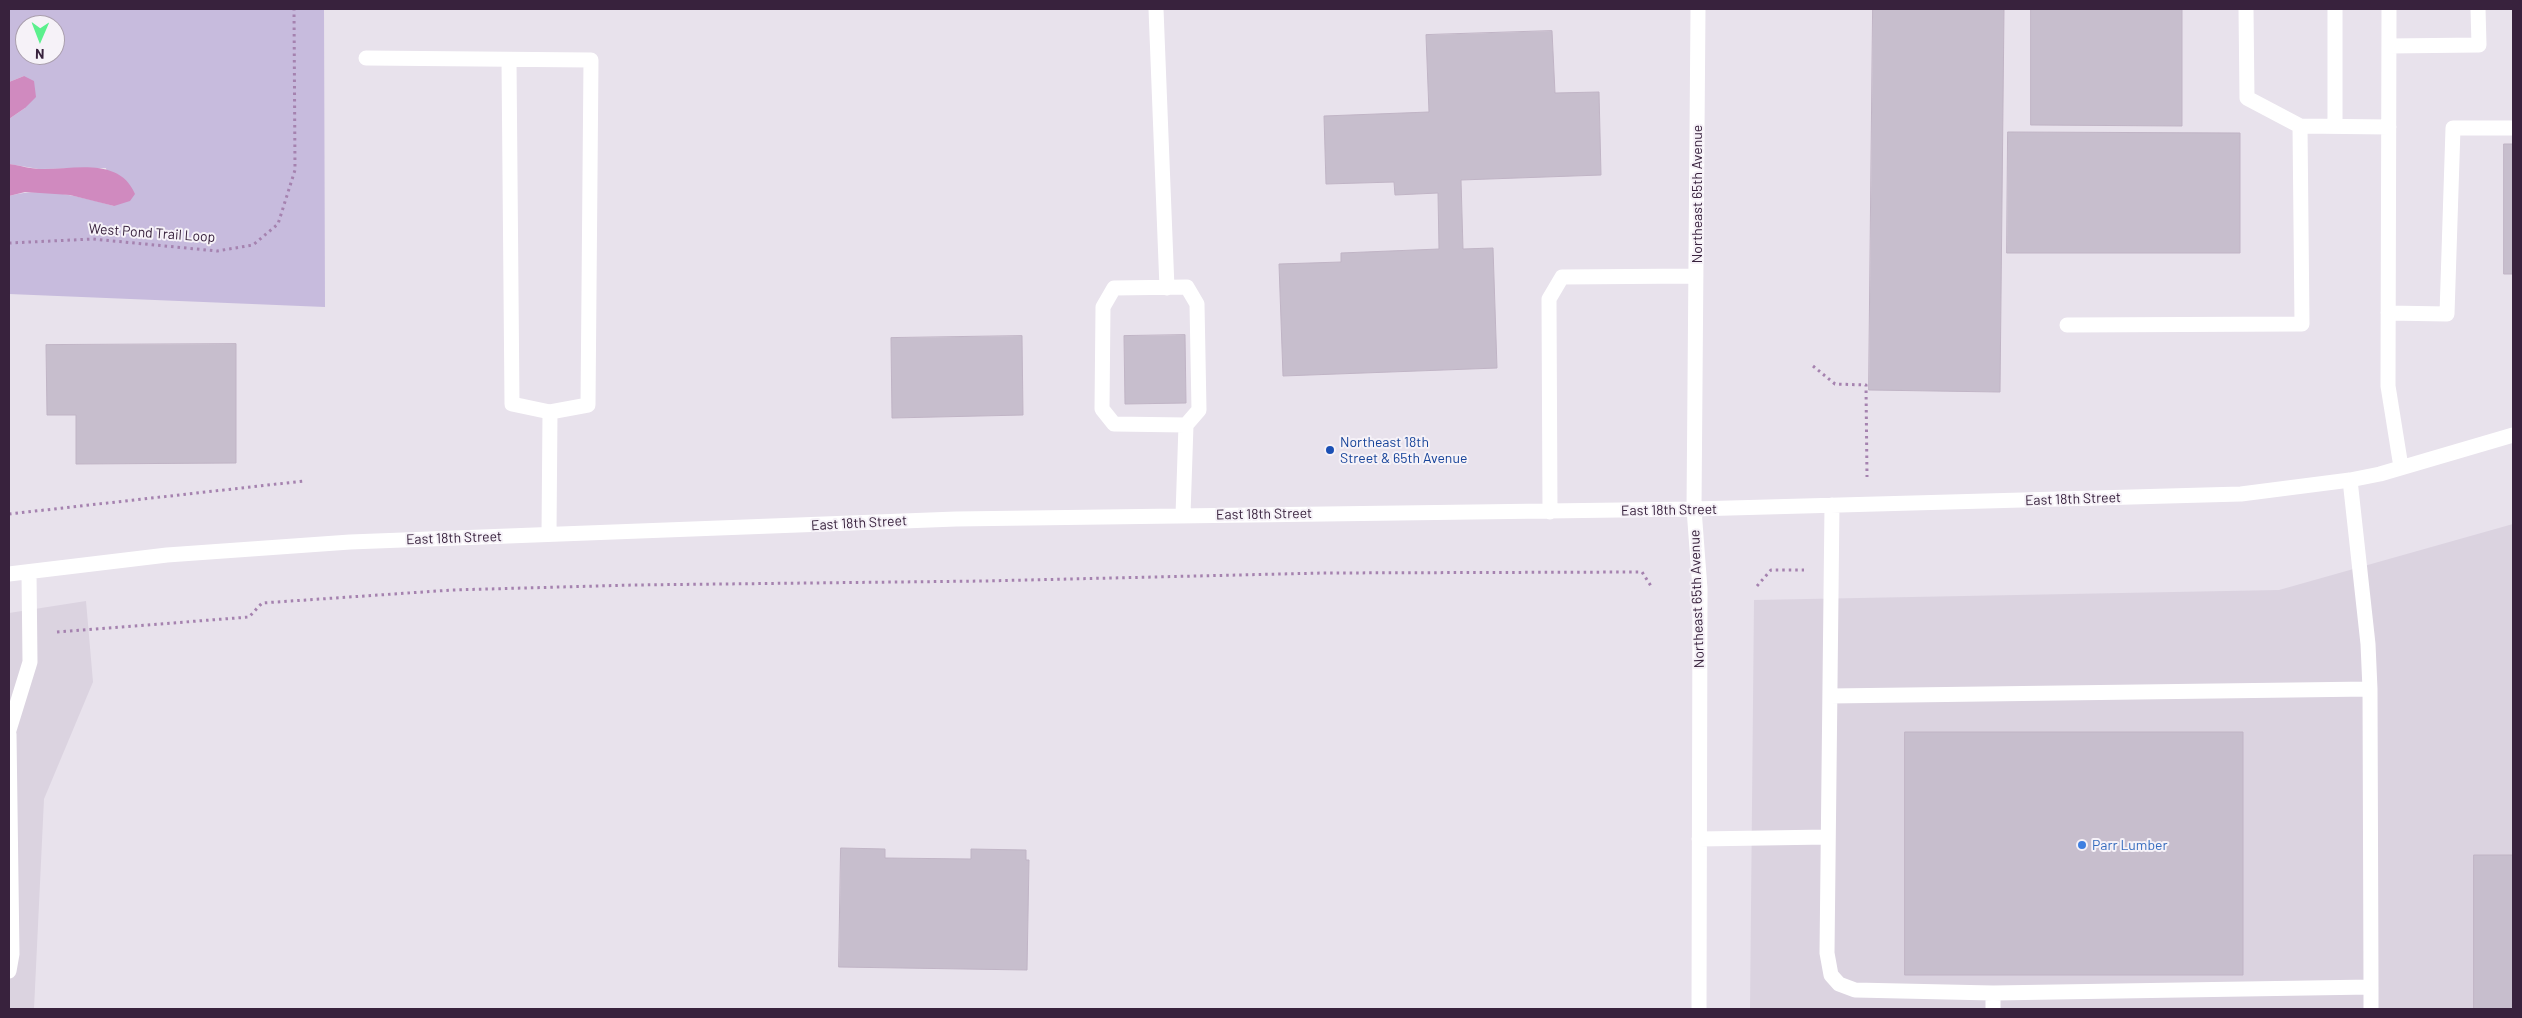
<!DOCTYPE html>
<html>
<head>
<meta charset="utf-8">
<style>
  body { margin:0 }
  #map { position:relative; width:2522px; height:1018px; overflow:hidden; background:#e8e2ec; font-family:Barlow,sans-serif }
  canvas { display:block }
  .frame { position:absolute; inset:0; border:10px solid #38223d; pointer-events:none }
  .north { position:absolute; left:15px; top:15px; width:50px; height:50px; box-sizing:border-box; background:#f6f2f8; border:1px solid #aa9fad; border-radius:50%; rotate:181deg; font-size:14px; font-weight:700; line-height:20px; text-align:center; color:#38223d }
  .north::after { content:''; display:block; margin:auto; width:18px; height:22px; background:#5bf08d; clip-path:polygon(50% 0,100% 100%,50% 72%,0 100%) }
</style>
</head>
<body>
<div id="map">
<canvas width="2522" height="1018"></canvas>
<div class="frame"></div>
<div class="north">N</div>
</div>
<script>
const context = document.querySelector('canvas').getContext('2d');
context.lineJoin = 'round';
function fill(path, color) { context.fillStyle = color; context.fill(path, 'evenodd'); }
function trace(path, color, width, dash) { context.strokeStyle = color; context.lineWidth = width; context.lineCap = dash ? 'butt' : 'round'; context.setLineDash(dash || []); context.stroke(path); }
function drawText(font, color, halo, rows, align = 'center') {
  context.font = font + ' Barlow,sans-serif'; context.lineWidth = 4; context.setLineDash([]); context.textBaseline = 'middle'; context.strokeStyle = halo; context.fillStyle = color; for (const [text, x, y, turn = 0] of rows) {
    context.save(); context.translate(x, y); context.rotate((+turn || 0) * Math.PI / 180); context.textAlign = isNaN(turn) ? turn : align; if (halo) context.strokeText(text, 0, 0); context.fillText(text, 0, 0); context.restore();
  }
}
fill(new Path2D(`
  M2513,524v485h-763l4,-409 525,-10z
  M86,601l7,81 -49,117 -10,210h-25v-396z`), '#dbd3e0');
fill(new Path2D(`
  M9,9h315l1,298 -316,-13v-98c35,-10 71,1 105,10l-8,-38 -67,1 -30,-5v-45l16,-11 -1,-32 -15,6zM25,25h30v30h-30z`), '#c7bbdd');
fill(new Path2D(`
  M24,76l10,5 2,16 -11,11 -16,11v-37z
  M9,164c10,1 21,5 31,5 32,1 79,-13 95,25l-5,7 -16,5 -44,-11 -45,-3 -16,4z`), '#d08abf');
const building = new Path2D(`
  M1873,9h131l-4,383 -131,-2z
  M2031,9h151v117l-151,-1z
  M1552,31l3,62 44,-1 2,83 -140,5 2,69 30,-1 4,120 -214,8 -4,-112 62,-2v-9l98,-4 -1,-56 -43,2 -1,-13 -68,2 -2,-68 105,-4 -3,-77z
  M2008,132l232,1v120h-233z
  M2504,144h9v130h-9z
  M1185,335l1,68 -61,1 -1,-68z
  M1022,336l1,79 -131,3 -1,-80z
  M236,344v119l-160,1v-49h-29l-1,-70z
  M1905,732h338v243h-338z
  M841,848l44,1v9l86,1v-10l55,1v10h3l-2,110 -188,-3z
  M2474,855h39v154h-39z`);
fill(building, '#c7becd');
trace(building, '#c0b4c5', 1);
trace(new Path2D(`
  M9,243l84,-4 124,12 36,-6 25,-21 17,-54 -1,-161
  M1813,366l22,18 31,1 1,92
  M9,514l295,-33
  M1757,586l14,-16h33
  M57,632l192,-15 13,-14 190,-13 182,-5 351,-4 338,-8 319,-1 9,14`), '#a582af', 3, [2.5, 4]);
trace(new Path2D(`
  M1156,9l11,279
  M1698,9l-4,500 6,80 -1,420
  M2246,9l1,89 53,28
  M2335,9v117
  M2389,9l-1,377 13,81
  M2389,46l90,-1 -1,-36
  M366,58l225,2 -3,345 -38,7 -1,122
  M509,60l3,344 38,8
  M2388,313l59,1 6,-186h60
  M2067,325l235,-1 -2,-198 89,1
  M2350,480l18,164 2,45 1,298
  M1832,505l-5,448 4,22 8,9 16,6 138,3 378,-6v22
  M1550,512l-1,-213 13,-22 134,-1
  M1183,515l3,-90 13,-15 -2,-106 -10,-17 -73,1 -11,19 -1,102 12,15 72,1
  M9,574l158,-19 183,-13 606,-23 738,-10 547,-15 109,-14 30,-6 133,-39
  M1830,696l540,-7
  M9,730l21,-68 -1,-90
  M9,734l3,220 -3,17
  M1699,839l129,-2
  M1993,993v16`), '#fff', 15);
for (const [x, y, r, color] of [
  [1330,450,5,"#1a4fb4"],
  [2082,845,5,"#3f7fe0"]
]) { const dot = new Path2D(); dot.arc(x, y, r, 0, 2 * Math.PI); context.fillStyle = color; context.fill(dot); trace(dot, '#f6f2f8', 2); }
drawText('14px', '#38223d', '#f6f2f8', [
  ["Northeast 65th Avenue",1697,194,-90],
  ["West Pond Trail Loop",152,233,4],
  ["East 18th Street",2073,499,-2],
  ["East 18th Street",1669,510,-1],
  ["East 18th Street",1264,514,-1],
  ["East 18th Street",859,523,-3],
  ["East 18th Street",454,538,-2],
  ["Northeast 65th Avenue",1697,599,-92]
]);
drawText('14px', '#164399', '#f6f2f8', [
  ["Northeast 18th",1340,442],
  ["Street & 65th Avenue",1340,458]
], 'left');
drawText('14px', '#366cbe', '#f6f2f8', [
  ["Parr Lumber",2092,845]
], 'left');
</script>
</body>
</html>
